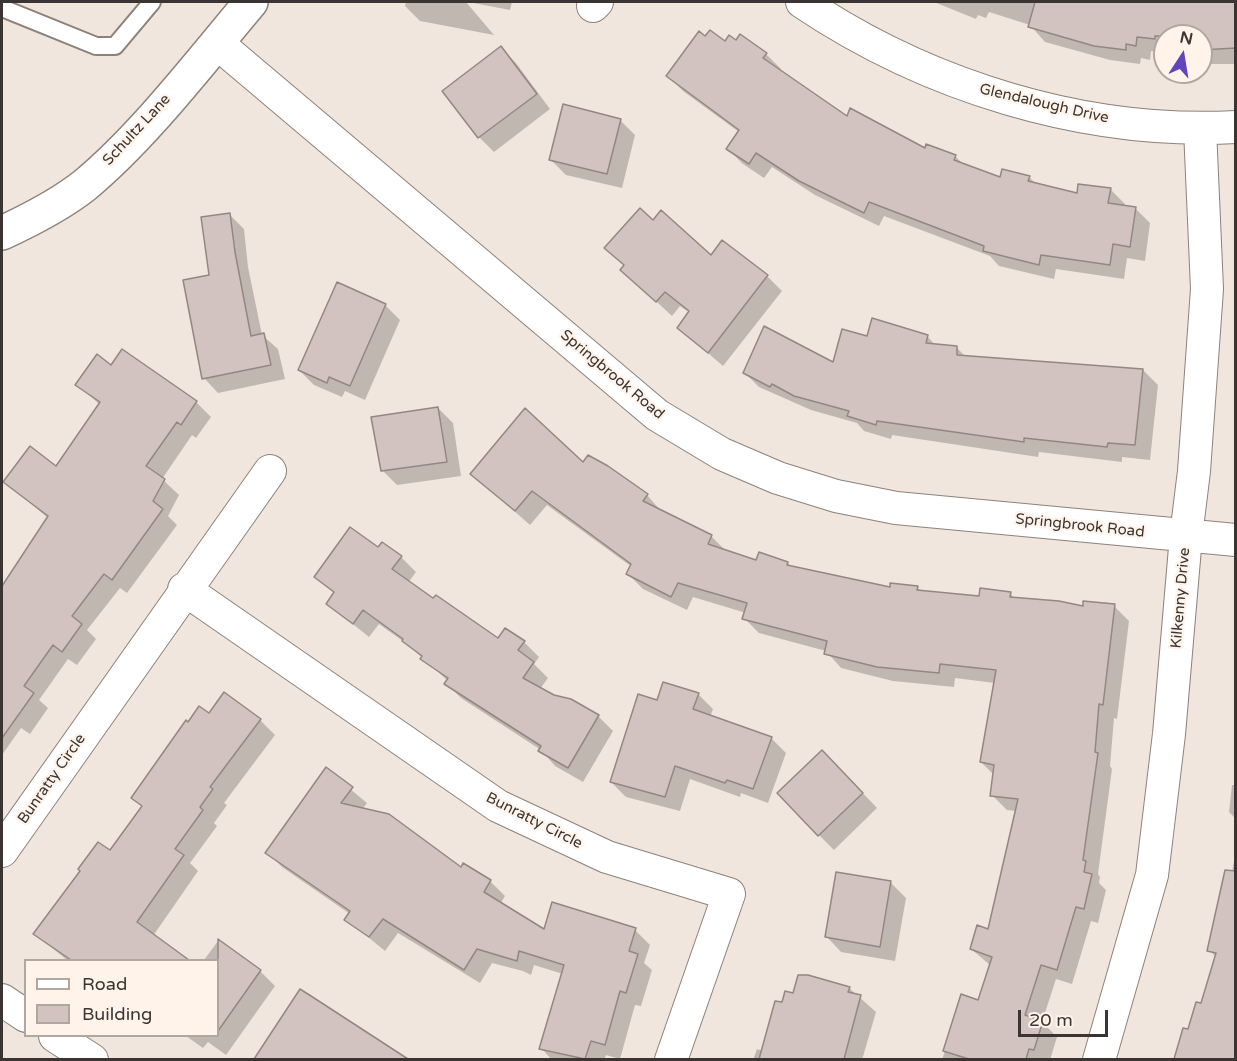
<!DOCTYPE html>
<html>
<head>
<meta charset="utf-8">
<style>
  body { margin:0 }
  #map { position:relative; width:1237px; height:1061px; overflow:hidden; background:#f1e6dd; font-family:"Varela Round",sans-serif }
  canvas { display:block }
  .frame { position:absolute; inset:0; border:3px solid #3a3532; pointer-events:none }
  .legend { position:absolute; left:24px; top:959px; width:195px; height:78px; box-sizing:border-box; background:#fff3ea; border:2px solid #b0a7a0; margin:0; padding:8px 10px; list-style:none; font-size:18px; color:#3a3532 }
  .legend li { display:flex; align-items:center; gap:12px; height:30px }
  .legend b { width:30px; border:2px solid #b0a7a0 }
  .north { position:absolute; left:1153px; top:24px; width:60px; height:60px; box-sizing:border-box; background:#fff3ea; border:2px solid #b0a7a0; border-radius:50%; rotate:12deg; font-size:16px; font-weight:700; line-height:24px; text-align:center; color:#3a3532 }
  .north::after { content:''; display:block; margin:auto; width:21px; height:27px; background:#6244bc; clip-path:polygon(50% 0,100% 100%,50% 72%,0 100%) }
  .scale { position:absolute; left:1018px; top:1010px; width:90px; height:27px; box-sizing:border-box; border:3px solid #3a3532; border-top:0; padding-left:8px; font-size:18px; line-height:21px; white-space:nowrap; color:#3a3532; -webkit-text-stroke:4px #fff3ea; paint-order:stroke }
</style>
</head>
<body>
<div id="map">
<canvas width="1237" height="1061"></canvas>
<div class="frame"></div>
<ul class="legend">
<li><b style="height:8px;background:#fff"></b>Road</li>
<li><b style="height:16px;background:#d2c3c0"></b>Building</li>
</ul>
<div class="north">N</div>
<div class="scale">20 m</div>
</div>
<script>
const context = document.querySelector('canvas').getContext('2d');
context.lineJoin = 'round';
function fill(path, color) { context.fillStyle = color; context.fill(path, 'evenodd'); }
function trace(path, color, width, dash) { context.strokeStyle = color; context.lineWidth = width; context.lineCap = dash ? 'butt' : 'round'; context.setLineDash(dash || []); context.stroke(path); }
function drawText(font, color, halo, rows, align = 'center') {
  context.font = font + ' "Varela Round",sans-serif'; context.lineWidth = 4.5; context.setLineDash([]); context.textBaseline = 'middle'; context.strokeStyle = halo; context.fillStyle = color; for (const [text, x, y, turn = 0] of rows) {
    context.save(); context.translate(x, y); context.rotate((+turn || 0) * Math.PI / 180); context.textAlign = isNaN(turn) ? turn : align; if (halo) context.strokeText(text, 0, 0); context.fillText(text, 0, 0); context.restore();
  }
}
fill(new Path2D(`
  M406,2h60l28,33 -74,-14 -15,-15z
  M468,2h44l-2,8z
  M934,2h302v62h-25l-10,-6v-22h-36v17l-14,-2 -1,9 -9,-2 -1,6 -30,-4 -65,-18 -15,-17 -41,-13 -3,6 -8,-3 -2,4z
  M705,38l61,16 15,15 -2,2 68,48 79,31 29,6 9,9 38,14 27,-2 8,8 41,10 32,-6 15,15 -1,3 11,1 15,15 -5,38 -18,-3 -3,21 -68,-10 -2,10 -55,-13 -9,-10 -106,-40 -5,10 -64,-31 -43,-28 -8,11 -21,-14 -15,-15 11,-17 -56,-41 -15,-15z
  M501,48l15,15 34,46 -56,43 -15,-15z
  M620,120l15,15 -13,53 -56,-13 -15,-15z
  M230,215l14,14 4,38 14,68 16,14 7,30 -67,14 -14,-15 6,-102z
  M653,222l58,35 56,19 15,15 -59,75 -44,-38 11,-15 -10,-7 -8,10 -50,-46z
  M385,305l15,15 -35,80 -20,-9 -3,6 -28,-12 -15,-15z
  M927,336l9,10 21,2 9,9 177,13 15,15 -8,75 -28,-3v5l-83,-10 -1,5 -146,-22 -1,4 -27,-8 -7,-8 -46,-13 -52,-23 -15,-15 90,-8 34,-26z
  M112,367l84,35 15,15 -15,21 -4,-3 -30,44 17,16 -11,21 9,9 -50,68 -7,-5 -33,42 9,9 -19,26 -9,-6 -29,41 9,8 -18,26 -9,-6 -19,27v-166l46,-71 -43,-36 51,-14 44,-63 -23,-21z
  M438,408l15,15 8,53 -64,9 -15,-15z
  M583,464l64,31 14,16 50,25 15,15 31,11 31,1 4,5 99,21 26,-2 4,4 59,7 30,-4 6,5 68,9 30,-2 15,15 -12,98 -3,-1 -4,48 2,3 -14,105 2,3 -1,6 7,7 -8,33 -7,-2 -19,63 -16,-5 -14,43 15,15 -7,23h-108l20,-64 17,6 11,-37 -19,-16 18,-18 27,-120 -9,-1 -15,-15 2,-20 -13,-13 14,-79 -40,-5 -1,9 -61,-6 -52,-13 -15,-17 -67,-18 -15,-15 2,-5 -53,-16 -6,13 -44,-21 -15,-15 4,-7 -85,-62 -17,20 -58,-51z
  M379,549l22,8 15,15 -8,11 90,57 26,2 15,15 -5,7 14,14 -8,11 58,27 15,15 -30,51 -28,-16 -14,-16 -80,-52 -15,-15 2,-2 -41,-37 -28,-20 -10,13 -41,-33 7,-10 -19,-17z
  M698,694l15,15 -3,8 61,21 15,15 -18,50 -27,-10 -1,4 -50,-18 -10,32 -54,-14 -15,-15 47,-80z
  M209,715l51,5 15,15 -51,68 3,2 -13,18 3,3 -27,37 8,8 -45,65 34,24h-120l-32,-26 76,-81 32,-46 -10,-9 55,-74z
  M837,766l40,42 -43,42 -15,-15z
  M326,769l41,34 -5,7 100,59 28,12 15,15 -5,8 45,27 90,-1 15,15 -6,18 8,7 -11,36 -6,-1 -15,54 -14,-4 -2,5h-52l-11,-12 22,-74 -29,-9 -3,10 -8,-4 -31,-8 -12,20 -82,-50 -13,18 -39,-32 4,-5 -68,-47 -15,-15z
  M1232,785h4v34l-7,-7z
  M1236,850v210h-60l8,-31 6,2 12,-26 15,-47 -8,-8 17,-45z
  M891,883l15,15 -11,63 -54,-9 -14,-15z
  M218,941l42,30 15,15 -49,69 -18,-13 -5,6 -17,-12h32v-76h-14z
  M849,988l27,24 -14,48h-109l4,-11 6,2 20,-47 11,-9z
  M300,991l108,69h-152z`), '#0003');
const building = new Path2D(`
  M1035,2h201v46l-35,2v-14h-46v3l-18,-2 -1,9 -10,-2v6l-32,-4 -66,-19z
  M710,30l15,11 4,-6 7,5 4,-6 27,19 -4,5 84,58 3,-8 75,40 1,-4 30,11 -2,5 46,17 2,-8 28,7 -2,5 49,12 1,-9 33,4 -3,15 28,4 -6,40 -17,-3 -3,21 -69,-10 -2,10 -56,-14 1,-5 -115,-44 -5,11 -65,-32 -43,-28 -7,11 -23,-15 13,-19 -73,-54 33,-45 6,5z
  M501,46l36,48 -59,44 -36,-47z
  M563,104l58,15 -14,55 -58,-14z
  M640,208l13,12 8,-10 50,45 11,-15 46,35 -60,78 -31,-25 12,-17 -24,-19 -9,10 -36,-32 4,-5 -20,-17z
  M230,213l5,39 16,84 13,-3 7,32 -69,14 -19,-99 26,-5 -8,-58z
  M337,282l49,22 -36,82 -21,-9 -2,6 -29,-13z
  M872,318l56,17 -2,8 31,3v9l186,14 -8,76 -27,-2 -1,4 -83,-9v4l-147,-21 -1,4 -29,-9 2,-5 -55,-15 -22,-12 -2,3 -27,-14 21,-47 69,36 9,-33 25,7z
  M122,349l75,52 -16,24 -4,-3 -31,44 19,13 -12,22 10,8 -51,71 -8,-6 -32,42 10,8 -20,28 -9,-7 -29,41 10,7 -32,45v-152l46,-70 -45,-34 27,-36 26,20 44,-64 -25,-17 22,-31 14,11z
  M438,407l9,55 -66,9 -10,-54z
  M525,408l58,54 5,-7 20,11 40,28 -5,7 69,34 -4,9 48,16 3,-8 29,10 -1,3 103,22v-4l28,3 -1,4 62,6 1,-8 31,4 -1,5 49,4 24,5v-5l32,3 -12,101 -4,-1 -4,48 3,1 -15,107 3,1 -2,11 8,2 -8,35 -8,-2 -19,63 -16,-5 -16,50 18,6 -9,29 -5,-1 -3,10h-57l-26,-8 18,-57 17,6 14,-43 -22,-8 7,-24 11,4 30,-130 -28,-3 4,-31 -14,-3 16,-92 -56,-6 -1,9 -62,-6 -53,-13 3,-13 -85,-22 5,-16 -69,-20 -7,14 -45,-23 5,-10 -99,-73 -17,20 -45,-37z
  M350,527l28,20 4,-5 20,14 -10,13 41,29 3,-3 62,43 7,-10 20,13 -7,9 16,12 -11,16 31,17 17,4 28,16 -31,53 -30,-17 3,-5 -97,-62 4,-6 -28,-19 2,-3 -20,-15 1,-2 -40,-29 -10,14 -27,-20 8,-12 -20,-15z
  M663,682l36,11 -6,16 79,28 -19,52 -26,-9 -2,3 -50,-17 -10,31 -55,-15 28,-88 19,6z
  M224,692l37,27 -51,68 3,2 -13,18 3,3 -28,39 9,6 -47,67 52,38h-118l-38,-26 47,-63 -2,-2 20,-27 12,8 32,-44 -11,-8 55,-78 2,2 11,-16 10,7z
  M822,750l41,43 -45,43 -41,-43z
  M326,767l27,20 -12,16 48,11 72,53 2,-4 28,17 -7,12 60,37 8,-27 84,26 -7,23 9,3 -12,39 -6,-2 -15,54 -14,-4 -6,18 -46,-10 25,-84 -45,-14 -2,10 -40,-12 -13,21 -81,-51 -14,18 -25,-17 6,-9 -85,-58z
  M1225,870l11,1v188h-62l9,-31 5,1 8,-27 5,1 15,-50 -9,-2z
  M836,872l55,9 -11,66 -55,-10z
  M218,939l43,31 -43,61z
  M798,975h10l42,12 -2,5 13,3 -17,64h-85l16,-58 7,1 3,-11 8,2z
  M300,989l11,7 97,63h-154z`);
fill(building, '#d2c3c0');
trace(building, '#948683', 1.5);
const service = new Path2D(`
  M2,8l94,38h19l37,-44`);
const minor = new Path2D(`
  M802,2c125,84 282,133 434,125
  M593,6l4,-4
  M217,43l440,372 65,39 56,24 58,18 60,12 340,32
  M184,589l314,217 109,51 122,37 -58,166
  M2,851l268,-380
  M2,1000l24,16
  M55,1036l37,24
  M1099,1060l53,-185 17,-141 17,-198 8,-65 13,-182 -7,-160`);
const tertiary = new Path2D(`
  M2,233c28,-13 58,-28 83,-48 59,-49 116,-124 166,-183`);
trace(service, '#8d827a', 20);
trace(minor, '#8d827a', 34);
trace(tertiary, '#8d827a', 36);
trace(service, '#fff', 16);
trace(minor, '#fff', 32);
trace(tertiary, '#fff', 33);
drawText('15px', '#3a3532', '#fff3ea', [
  ["Glendalough Drive",1044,104,13],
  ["Schultz Lane",137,130,-47],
  ["Springbrook Road",612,375,40],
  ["Springbrook Road",1080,526,6],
  ["Kilkenny Drive",1181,598,-85],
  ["Bunratty Circle",52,779,-55],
  ["Bunratty Circle",534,821,27]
]);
</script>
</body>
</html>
